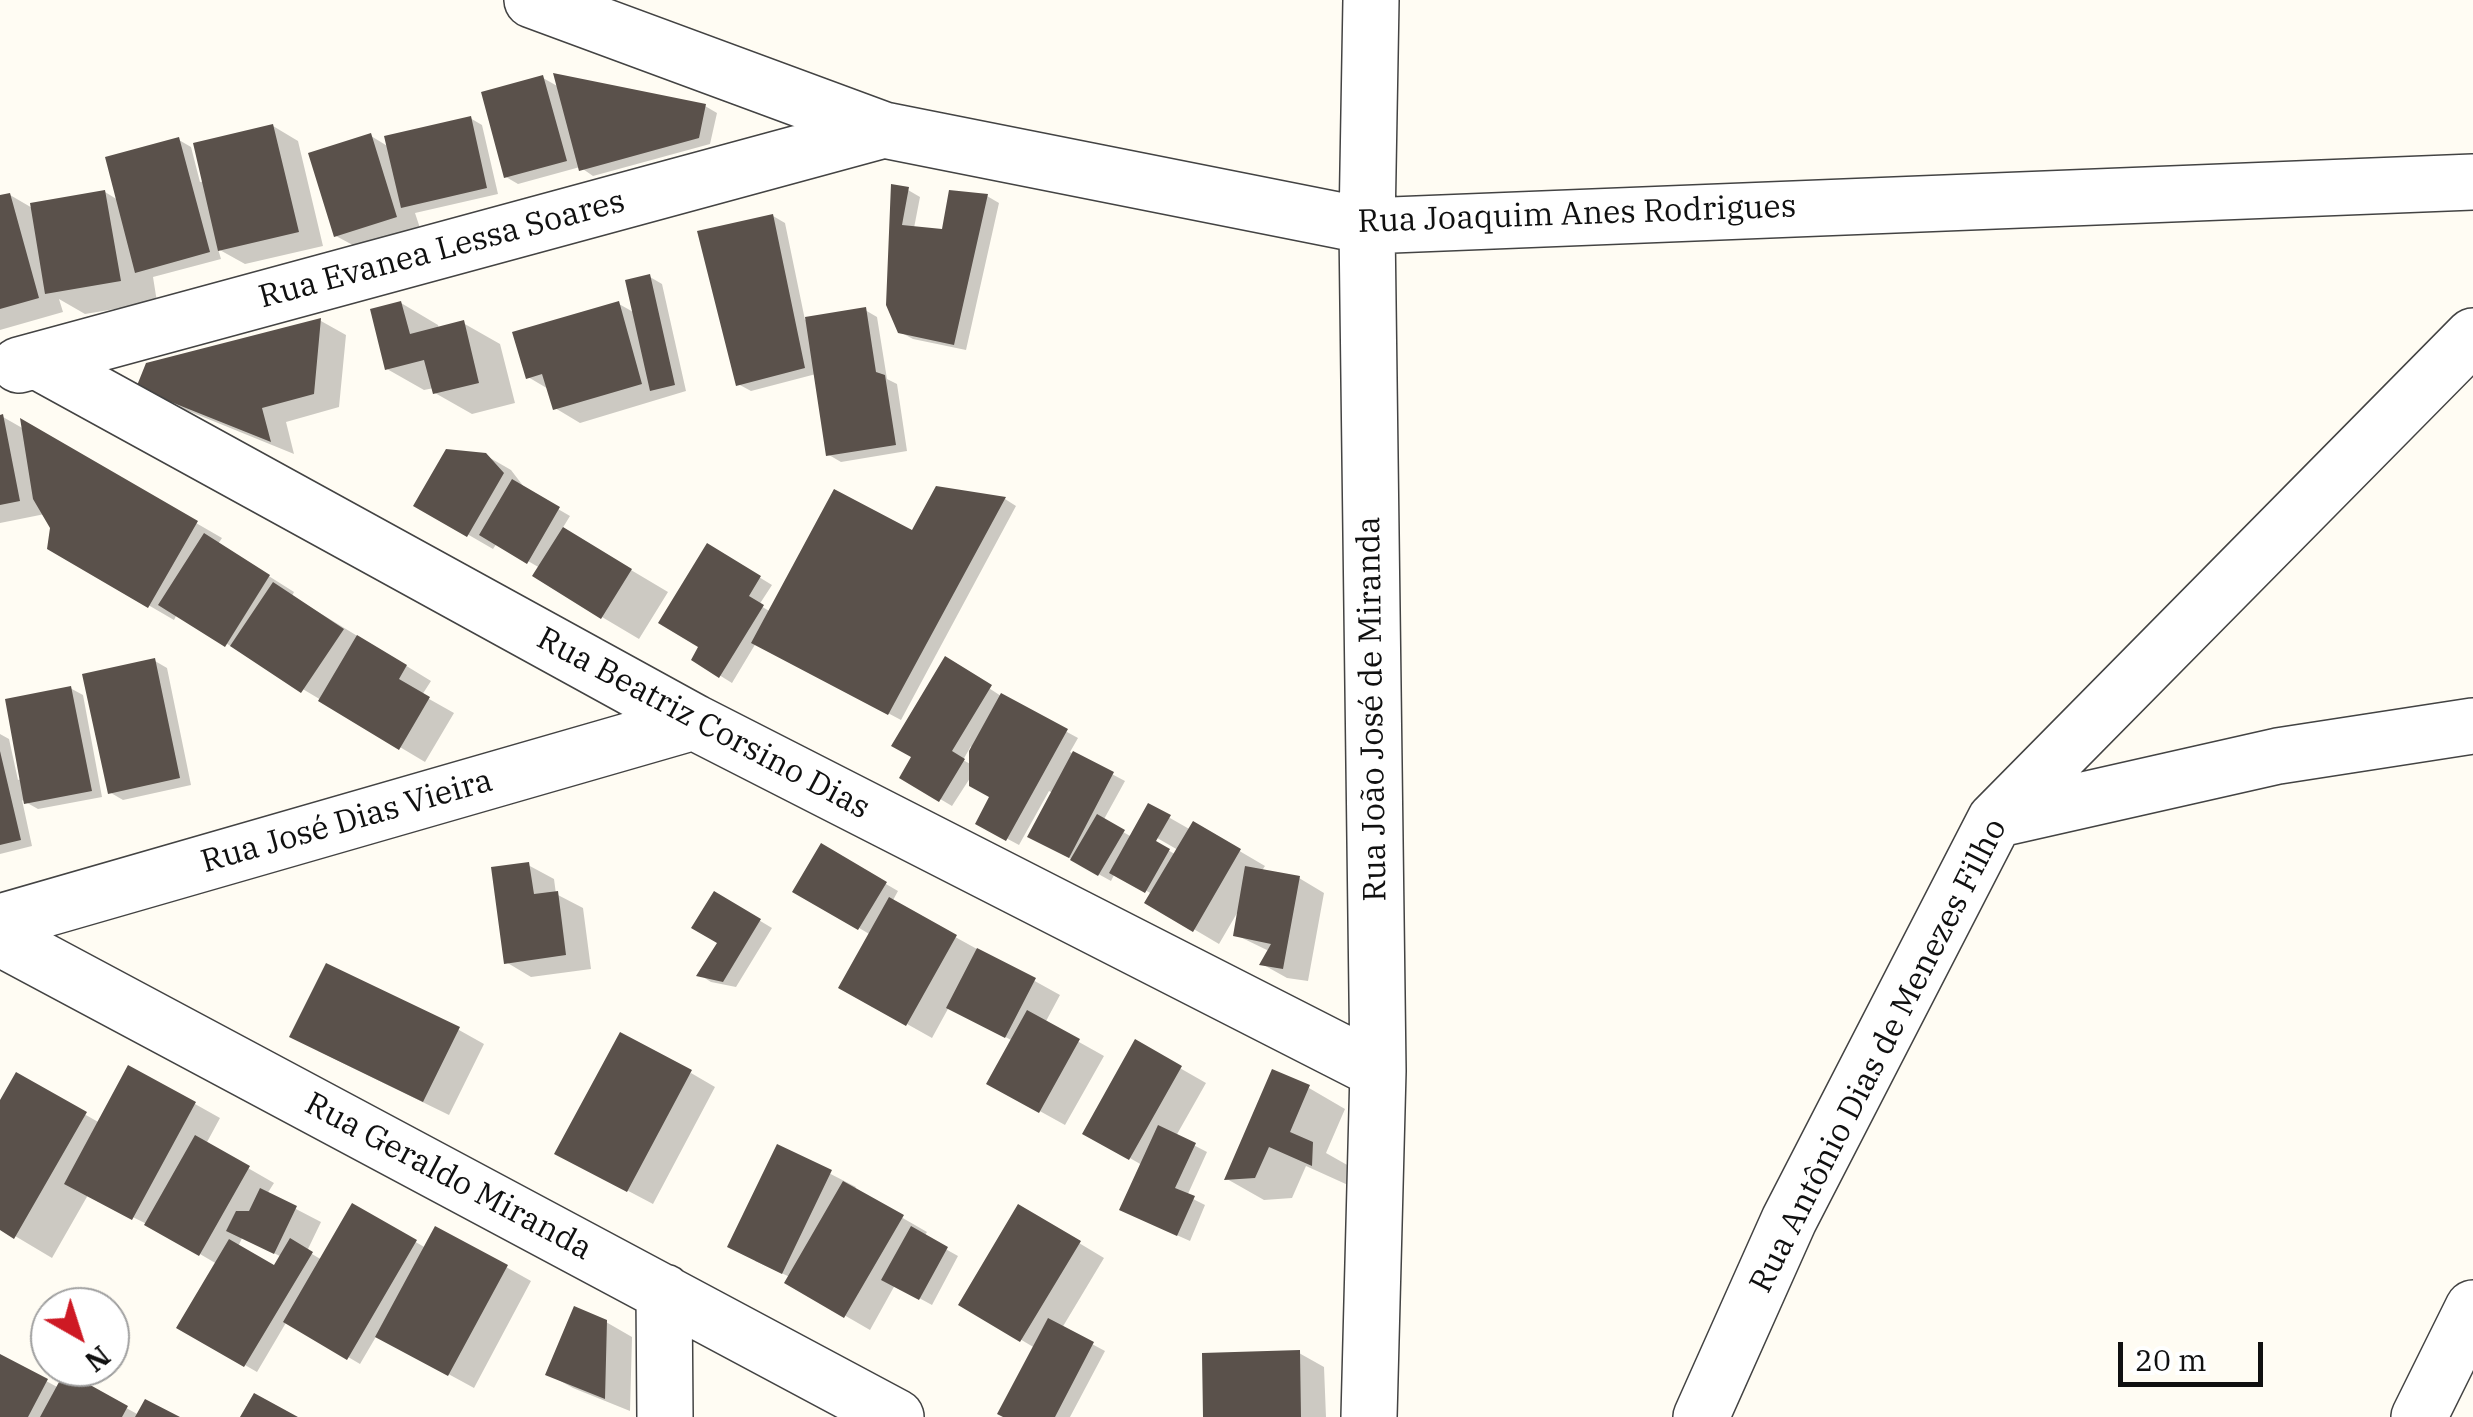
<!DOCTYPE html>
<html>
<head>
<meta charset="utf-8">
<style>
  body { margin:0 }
  #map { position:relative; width:2473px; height:1417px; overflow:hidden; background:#fffcf3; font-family:"IBM Plex Serif",serif }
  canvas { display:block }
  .north { position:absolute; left:30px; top:1287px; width:100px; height:100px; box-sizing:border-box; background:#fff; border:2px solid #9f9f9f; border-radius:50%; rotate:141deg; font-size:28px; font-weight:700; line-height:40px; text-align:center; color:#101010 }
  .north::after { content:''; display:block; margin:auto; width:35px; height:45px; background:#ce1924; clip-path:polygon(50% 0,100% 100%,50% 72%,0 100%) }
  .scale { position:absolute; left:2118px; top:1342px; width:145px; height:45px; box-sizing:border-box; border:5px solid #101010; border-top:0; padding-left:12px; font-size:30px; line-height:35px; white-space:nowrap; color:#101010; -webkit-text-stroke:8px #fff; paint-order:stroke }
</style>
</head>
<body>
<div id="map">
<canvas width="2473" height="1417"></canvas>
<div class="north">N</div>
<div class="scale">20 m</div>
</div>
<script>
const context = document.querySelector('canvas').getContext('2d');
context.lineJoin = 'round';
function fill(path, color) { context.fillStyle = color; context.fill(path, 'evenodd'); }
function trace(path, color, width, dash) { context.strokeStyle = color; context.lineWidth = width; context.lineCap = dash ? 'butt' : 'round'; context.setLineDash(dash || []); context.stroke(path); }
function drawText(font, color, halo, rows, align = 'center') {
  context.font = font + ' "IBM Plex Serif",serif'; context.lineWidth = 10; context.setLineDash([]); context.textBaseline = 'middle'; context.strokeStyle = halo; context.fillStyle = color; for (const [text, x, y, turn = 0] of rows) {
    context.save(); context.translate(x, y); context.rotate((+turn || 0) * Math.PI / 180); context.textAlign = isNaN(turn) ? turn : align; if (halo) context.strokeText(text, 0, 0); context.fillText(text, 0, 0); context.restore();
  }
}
fill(new Path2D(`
  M543,78l16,9 146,19 12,7 -7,31 -117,32 -13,-9 -62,17 -12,-7z
  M470,118l12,7 16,69 -83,19 6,18 -59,19 -26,-14 35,-100 18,11z
  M273,126l25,15 25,105 -78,18 -27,-15 3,10 -68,18 4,25 -72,12 -26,-15 4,13 -63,18v-132l10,-3 24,14 71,-17 13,8 61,-60 12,7 9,35 5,-1z
  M893,187l15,3 12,7 -6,31 30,4 43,-36 12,7 -33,147 -53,-11 -13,-7z
  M773,216l12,7 20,97 60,-10 12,7 10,62 10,5 10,67 -66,11 -12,-7 -13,-81 -65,17 -13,-7z
  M650,277l12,7 24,107 -106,32 -25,-15 -5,-18 -22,-13 91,-73 16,9z
  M401,303l37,22 1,4 24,-6 37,21 15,59 -43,11 -37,-21 -1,-5 -10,2 -37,-21z
  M321,321l25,14 -7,72 -53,15 8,32 -130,-53 -25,-14 9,-22z
  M3,417l21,12 -1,-6 199,115 -4,6 76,48 -2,4 139,85 -9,14 32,18 -29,49 -248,-148 -3,6 -124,-72 3,-21 -8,-13 -45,9v-105z
  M485,455l26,15 16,21 43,25 -8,13 106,63 -29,47 -37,-22 -62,-49 -43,-25 -4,6 -76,-44z
  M1005,499l11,7 -115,214 -145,-77 -24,40 -37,-23 7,-13 6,-101 64,39 -13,20 12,7 142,-78z
  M946,660l55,36 77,42 -8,14 55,29 -22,40 29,16 17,-31 42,24 28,9 46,27 -4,6 38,6 25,15 -16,88 -21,-3 -25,-14 7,-13 -33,-16 4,-27 -21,36 -71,-42 4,-8 -37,-21 -4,8 -69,-38 11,-50 -4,-2 -30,54 -41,-22 14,-27 -20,-21 -20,31 -49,-29 12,-20zM971,746l1,19 -9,-5zM1152,835l26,15v6l-29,-17z
  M155,661l12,7 24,117 -68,15 -12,-7z
  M70,688l13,7 19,102 -64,12 -16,-9 10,46 -32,8v-120l9,5 9,41 4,-1z
  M822,847l76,44 -6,11 168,93 -15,28 59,33 -39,69 -76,-42 24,-42 -64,-34 -17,31 -91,-51 30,-52 -75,-44z
  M528,865l26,14 2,15 27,14 8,61 -60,8 -25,-15z
  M715,894l57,34 -36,59 -25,-5 -11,-7 21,-33z
  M459,1030l25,14 -35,71 -131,-64z
  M1136,1043l70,40 -30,53 31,16 -20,44 18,9 -15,36 -56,-25 8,-51 -56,-32z
  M691,1073l24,14 -62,117 -70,-37z
  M17,1076l83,47 95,-19 25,14 -14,26 68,39 -7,11 54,28 -14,29 15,9 31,-54 73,42 80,19 25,14 -57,107 -97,-53 -17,29 -73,-43 -30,51 -78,-45 38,-63 -58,-34 -71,-35 -36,63 -52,-31v-122zM242,1238l40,19 -7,12 -37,-22z
  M1309,1088l36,21 -19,44 23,13 -1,19 -42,-19 -14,32 -28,2 -37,-21z
  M778,1147l78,40 -2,3 73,42 -3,5 34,19 -26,49 -37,-20 -25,45 -83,-48 3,-5 -35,-16z
  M1019,1207l85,51 -42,70 43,23 -35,66h-62l27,-69 -74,-44z
  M606,1322l26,15 -2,74 -57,-23 -25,-14z
  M1299,1353l25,14 2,50h-120z
  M0,1356l59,32 7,-13 73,40 35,2h-174z`), '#0003');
fill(new Path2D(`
  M553,73l153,31 -7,34 -120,33z
  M543,75l24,86 -63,17 -23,-86z
  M471,116l16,72 -86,20 -17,-72z
  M273,124l26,108 -81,19 -25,-108z
  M371,133l26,84 -63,20 -26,-84z
  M179,137l31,115 -75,21 -30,-116z
  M891,184l18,3 -7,38 40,4 7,-39 39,4 -34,151 -56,-12 -12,-28z
  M105,190l16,91 -76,13 -15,-91z
  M10,193l29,105 -39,11v-114z
  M773,214l32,154 -69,18 -39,-155z
  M650,274l25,111 -25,6 -25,-111z
  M401,301l9,33 54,-14 15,63 -46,11 -9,-34 -39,10 -15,-61z
  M619,301l23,83 -89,26 -11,-36 -16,5 -14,-47z
  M866,307l10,65 9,3 11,70 -70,11 -21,-139z
  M321,318l-7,76 -52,14 9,34 -135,-54 10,-25z
  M3,414l17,87 -20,4v-90z
  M20,418l178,103 -50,87 -101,-59 3,-21 -17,-29z
  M446,449l40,4 18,20 -37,64 -54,-31z
  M512,479l48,28 -33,57 -48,-29z
  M936,486l70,11 -118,218 -137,-72 83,-154 78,41z
  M563,527l69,42 -31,50 -69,-43z
  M204,533l66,42 -45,72 -67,-42z
  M707,543l54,33 -12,20 15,9 -45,73 -28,-18 7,-13 -40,-24z
  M273,582l71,47 -43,64 -71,-47z
  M357,635l50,30 -8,14 31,18 -31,53 -81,-49z
  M945,656l47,29 -40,66 13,8 -26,43 -40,-24 12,-21 -20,-11z
  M155,658l25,120 -72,16 -26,-120z
  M71,686l21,105 -68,13 -19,-105z
  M1001,693l67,36 -62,112 -31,-17 14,-27 -20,-11v-35z
  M0,751l21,89 -21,5z
  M1073,751l41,21 -45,86 -42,-21z
  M1148,803l23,12 -15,26 14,8 -25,44 -36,-20z
  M1097,814l28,16 -27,46 -28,-16z
  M1193,821l48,28 -48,83 -49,-29z
  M821,843l66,39 -29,48 -66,-38z
  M529,862l5,32 24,-3 8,64 -62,9 -13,-97z
  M1245,866l55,10 -17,93 -24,-4 12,-21 -38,-8z
  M714,891l47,28 -38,63 -27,-6 21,-33 -26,-15z
  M889,897l68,38 -51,91 -68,-38z
  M977,948l59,30 -31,60 -59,-30z
  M326,963l134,64 -37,75 -134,-65z
  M1027,1010l53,29 -41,74 -53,-29z
  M620,1032l72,38 -65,122 -73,-38z
  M1135,1039l47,27 -53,94 -47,-26z
  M128,1065l68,37 -64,118 -68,-36z
  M1272,1069l38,16 -20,47 23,10 -1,24 -43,-19 -14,31 -31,2z
  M16,1072l71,40 -73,127 -14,-9v-130z
  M1158,1125l38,18 -21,45 20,8 -18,40 -58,-26z
  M195,1135l55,31 -51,90 -55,-31z
  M777,1144l55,26 -50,104 -55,-27z
  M843,1181l61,34 -60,103 -60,-35z
  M260,1188l37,18 -23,48 -48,-23 10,-20h13z
  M352,1203l65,37 -70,120 -64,-38z
  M1018,1204l63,37 -61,101 -62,-37z
  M435,1226l73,39 -60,111 -73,-39z
  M911,1226l37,21 -29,53 -38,-20z
  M290,1238l23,14 -69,115 -68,-39 53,-89 45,26z
  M574,1306l33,14 -2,79 -60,-24z
  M1048,1318l46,24 -39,75h-52l-6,-3z
  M1300,1350l1,67h-98l-1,-64z
  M0,1354l48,25 -20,38h-28z
  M65,1371l63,35 -6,11h-82z
  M254,1393l44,24h-58z
  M145,1399l35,18h-45z`), '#5a514b');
const street = new Path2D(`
  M532,0l352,130 483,96 1106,-44
  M37,361l657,361 684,349
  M19,365l865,-235
  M1995,820l283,-64 195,-30
  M0,922l694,-200
  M0,938l896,479
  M664,1292l1,125
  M1369,1417l9,-346 -11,-845 4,-226
  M1701,1417l88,-197 206,-400 478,-484
  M2419,1417l54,-109`);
trace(street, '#434343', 58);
trace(street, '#fff', 55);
drawText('32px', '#101010', '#fff', [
  ["Rua Joaquim Anes Rodrigues",1577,215,-2],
  ["Rua Evanea Lessa Soares",442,250,-15],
  ["Rua João José de Miranda",1373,709,-91],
  ["Rua Beatriz Corsino Dias",703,724,28],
  ["Rua José Dias Vieira",347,822,-16],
  ["Rua Antônio Dias de Menezes Filho",1879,1056,-63],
  ["Rua Geraldo Miranda",448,1177,28]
]);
</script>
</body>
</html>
